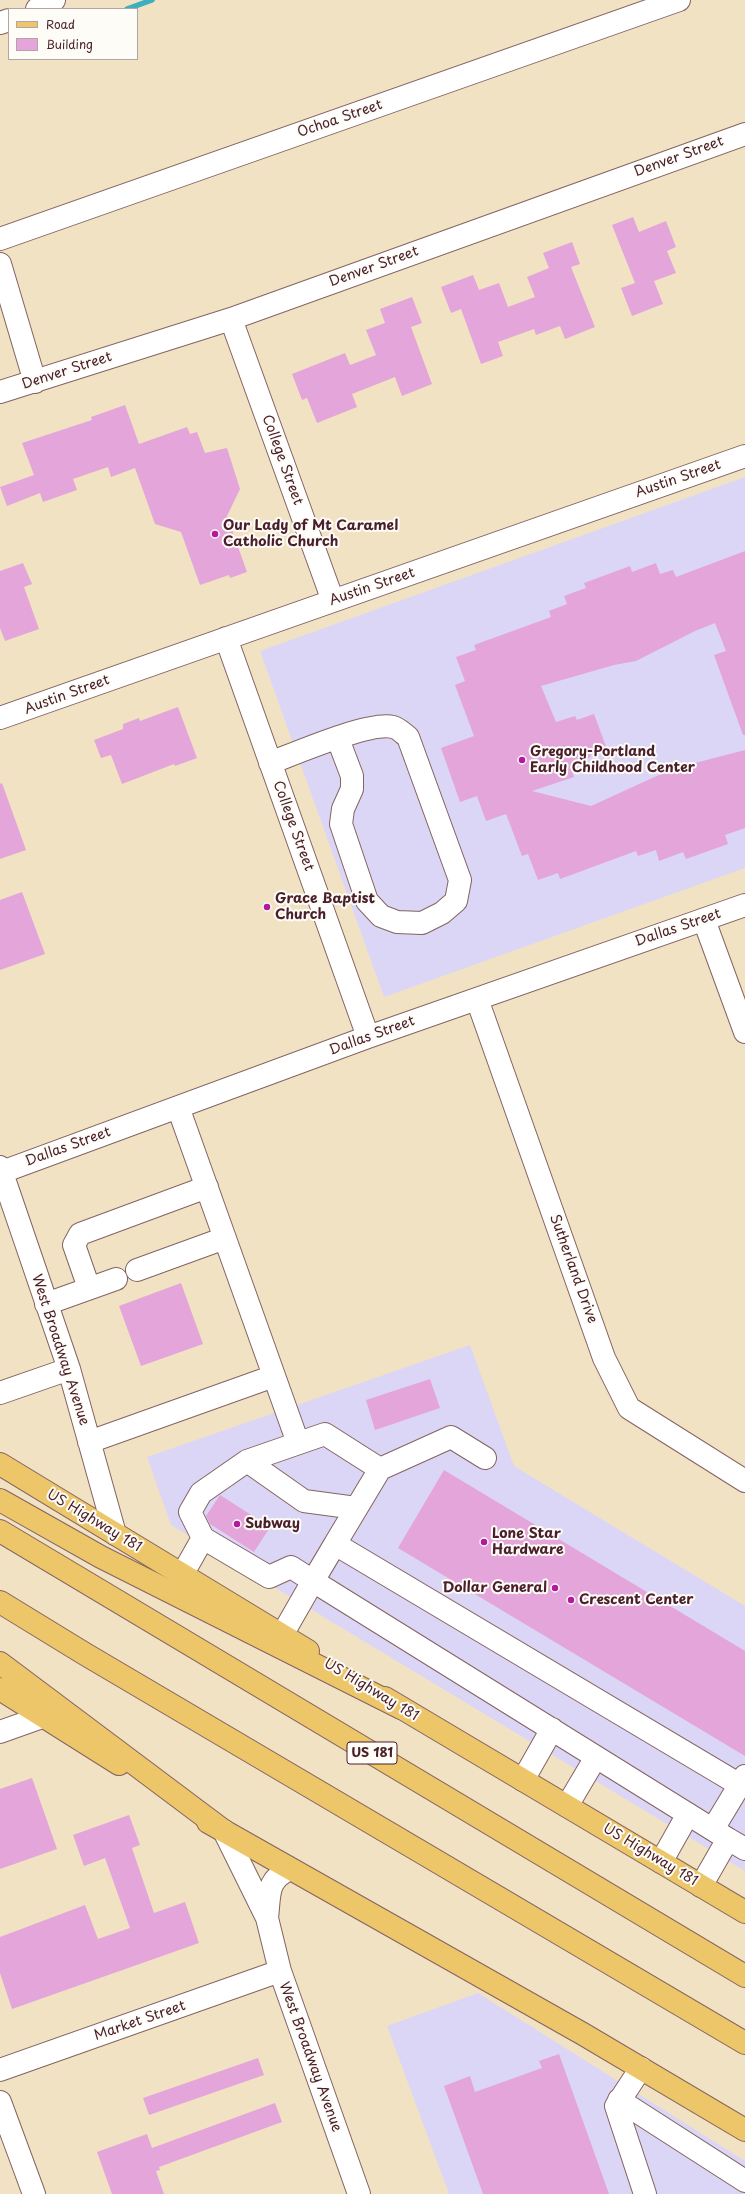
<!DOCTYPE html>
<html>
<head>
<meta charset="utf-8">
<style>
  body { margin:0 }
  #map { position:relative; width:745px; height:2194px; overflow:hidden; background:#f1e2c4; font-family:"Playpen Sans",sans-serif }
  canvas { display:block }
  .legend { position:absolute; left:8px; top:8px; width:130px; height:52px; box-sizing:border-box; background:#fdfcf7; border:1px solid #b5a4a5; margin:0; padding:5px 7px; list-style:none; font-size:12px; color:#4a1f2b }
  .legend li { display:flex; align-items:center; gap:8px; height:20px }
  .legend b { width:20px; border:1px solid #b5a4a5 }
</style>
</head>
<body>
<div id="map">
<canvas width="745" height="2194"></canvas>
<ul class="legend">
<li><b style="height:5px;background:#ecc669"></b>Road</li>
<li><b style="height:11px;background:#e3a5da"></b>Building</li>
</ul>
</div>
<script>
const context = document.querySelector('canvas').getContext('2d');
context.lineJoin = 'round';
function fill(path, color) { context.fillStyle = color; context.fill(path, 'evenodd'); }
function trace(path, color, width, dash) { context.strokeStyle = color; context.lineWidth = width; context.lineCap = dash ? 'butt' : 'round'; context.setLineDash(dash || []); context.stroke(path); }
function drawText(font, color, halo, rows, align = 'center') {
  context.font = font + ' "Playpen Sans",sans-serif'; context.lineWidth = 4; context.setLineDash([]); context.textBaseline = 'middle'; context.strokeStyle = halo; context.fillStyle = color; for (const [text, x, y, turn = 0] of rows) {
    context.save(); context.translate(x, y); context.rotate((+turn || 0) * Math.PI / 180); context.textAlign = isNaN(turn) ? turn : align; if (halo) context.strokeText(text, 0, 0); context.fillText(text, 0, 0); context.restore();
  }
}
fill(new Path2D(`
  M745,477v391l-361,129 -124,-346z
  M470,1345l44,121 231,140v265l-574,-346 -24,-68z
  M478,1993l267,168v33h-296l-62,-168z`), '#dcd6f6');
trace(new Path2D(`
  M127,9l25,-9`), '#3faebd', 5.5);
fill(new Path2D(`
  M633,217l6,15 27,-11 10,26 -9,4 9,22 -22,8 9,23 -31,12 -11,-28 14,-5 -23,-58z
  M572,242l8,22 -9,3 24,60 -30,12 -5,-13 -24,9 -2,-6 -36,13 5,14 -22,8 -20,-55 -10,4 -10,-26 32,-12 6,15 20,-7 9,24 27,-10 -8,-20 22,-9 -6,-15z
  M412,297l10,26 -11,4 21,57 -30,12 -7,-19 -43,17 5,13 -40,16 -10,-25 -5,2 -10,-26 53,-21 5,12 26,-10 -10,-25 19,-7 -5,-14z
  M125,405l14,39 48,-17 3,7 7,-2 8,21 22,-5 13,41 -13,27 20,56 -17,6 -1,-3 -29,10 -19,-53 -26,-8 -20,-56 -24,9 -3,-10 -35,12 4,11 -34,12 -3,-9 -33,13 -7,-19 34,-12 -12,-32 70,-23 -1,-3z
  M745,551v184h-2l-29,-80 12,-4 -11,-28 -20,8 -59,30 -22,4 -73,21 15,36 19,-6 2,4 17,-6 13,35 -17,6 1,2 -21,9 4,11 -42,14 59,15 81,-37 73,-19v78l-20,7 3,9 -42,15 -3,-7 -24,9 -3,-11 -18,6 -2,-5 -76,28 -2,-6 -20,7 -10,-26 -6,2 -16,-42 -20,7 -9,-25 -17,6 -19,-54 33,-12 -19,-51 10,-4 -9,-24 20,-7 -2,-5 77,-28 -2,-6 18,-7 -3,-8 22,-8 -2,-5 46,-17 2,6 24,-9 4,11 13,-4 3,7z
  M23,563l9,21 -8,3 15,42 -34,12 -5,-13v-57z
  M178,707l19,51 -22,8 -1,-2 -52,20 -11,-29 -10,3 -7,-18 29,-11v-5l16,-6 1,3z
  M2,783l24,67 -26,9v-75z
  M22,892l23,62 -45,16v-70z
  M181,1283l22,61 -62,22 -22,-60z
  M430,1379l10,29 -65,22 -9,-30z
  M444,1470l301,181v105l-347,-208z
  M220,1495l50,32 -16,25 -44,-28 -4,-8z
  M32,1778l25,71 -57,20v-80z
  M129,1815l11,30 -8,3 22,65 31,-11 14,41 -187,66 -12,-36v-36l85,-32 13,34 32,-11 -25,-70 -21,8 -11,-31z
  M559,2054l50,140h-126l-39,-108 26,-10 5,16 67,-24 -3,-7z
  M258,2058l6,17 -115,40 -6,-17z
  M275,2103l7,19 -123,45 1,3 -4,1 8,23h-52l-15,-42 50,-18 5,14z`), '#e3a5da');
const minor = new Path2D(`
  M37,9l17,-9
  M0,23l9,-3
  M0,239l679,-239
  M0,264l35,118
  M231,319l102,282
  M0,392l231,-73 514,-185
  M226,638l142,399
  M0,718l745,-262
  M270,763c26,-10 100,-42 123,-36 5,1 11,7 15,10l52,143 -4,21 -14,12 -20,10 -25,-1 -16,-6 -14,-15 -26,-77 2,-15 9,-20v-13l-14,-37
  M704,920l41,112
  M477,999l127,359 25,50 116,73
  M178,1107l120,336
  M0,1167l69,202 46,165
  M2,1172l366,-135 377,-132
  M137,1270l88,-32
  M89,1288l-15,-43 6,-11 127,-47
  M46,1304l70,-25
  M0,1393l69,-24
  M89,1442l185,-66
  M247,1461l57,40 52,7
  M380,1469l71,-32 34,21
  M203,1538l-13,-26 11,-19 46,-32 78,-27 55,35 -45,75
  M182,1575l21,-37 66,39 22,-10 22,14 22,-37 405,241
  M282,1635l31,-54 415,258
  M0,1732l45,-16
  M523,1780l29,-51
  M567,1806l29,-49
  M713,1829l32,-53
  M224,1831l43,87 13,53 79,223
  M661,1862l27,-48
  M701,1886l27,-47 17,10
  M267,1918c3,-24 -1,-38 23,-49
  M641,2068l-25,38 29,88
  M0,2070l280,-99
  M619,2100l126,81
  M0,2102l34,92`);
const major = new Path2D(`
  M0,1464l308,187
  M0,1689l119,75
  M385,1698l360,214
  M208,1822l375,212 162,96`);
const highway = new Path2D(`
  M0,1500l101,57 300,151
  M0,1531l745,445
  M0,1602l85,52 660,389
  M0,1663l224,168`);
trace(minor, '#846361', 24);
trace(major, '#846361', 24);
trace(highway, '#846361', 24);
trace(minor, '#fff', 22);
trace(major, '#ecc669', 22);
trace(highway, '#ecc669', 22);
for (const [x, y, r, color] of [
  [215,534,4,"#b5179e"],
  [522,760,4,"#b5179e"],
  [267,907,4,"#b5179e"],
  [237,1524,4,"#b5179e"],
  [484,1542,4,"#b5179e"],
  [555,1588,4,"#b5179e"],
  [571,1600,4,"#b5179e"]
]) { const dot = new Path2D(); dot.arc(x, y, r, 0, 2 * Math.PI); context.fillStyle = color; context.fill(dot); trace(dot, '#fdfcf7', 1.5); }
for (const [x, y, w] of [
  [372,1753,50]
]) { const box = new Path2D(); box.roundRect(x - w / 2, y - 11, w, 22, 3); context.fillStyle = '#fdfcf7'; context.fill(box); trace(box, '#4a1f2b', 1); }
drawText('bold 13px', '#4a1f2b', null, [
  ["US 181",372,1753]
]);
drawText('14px', '#4a1f2b', '#fdfcf7', [
  ["Ochoa Street",340,119,-19],
  ["Denver Street",679,157,-20],
  ["Denver Street",374,267,-20],
  ["Denver Street",67,371,-18],
  ["College Street",282,460,70],
  ["Austin Street",678,479,-19],
  ["Austin Street",372,587,-19],
  ["Austin Street",67,695,-20],
  ["College Street",293,826,70],
  ["Dallas Street",678,928,-19],
  ["Dallas Street",372,1036,-20],
  ["Dallas Street",68,1147,-20],
  ["Sutherland Drive",573,1269,70],
  ["West Broadway Avenue",60,1350,72],
  ["US Highway 181",94,1521,31],
  ["US Highway 181",371,1690,31],
  ["US Highway 181",650,1855,31],
  ["Market Street",140,2021,-19],
  ["West Broadway Avenue",310,2057,70]
]);
drawText('bold 14px', '#4a1f2b', '#fdfcf7', [
  ["Our Lady of Mt Caramel",223,526],
  ["Catholic Church",223,542],
  ["Gregory-Portland",530,752],
  ["Early Childhood Center",530,768],
  ["Grace Baptist",275,899],
  ["Church",275,915],
  ["Subway",245,1524],
  ["Lone Star",492,1534],
  ["Hardware",492,1550],
  ["Dollar General",547,1588,"right"],
  ["Crescent Center",579,1600]
], 'left');
</script>
</body>
</html>
